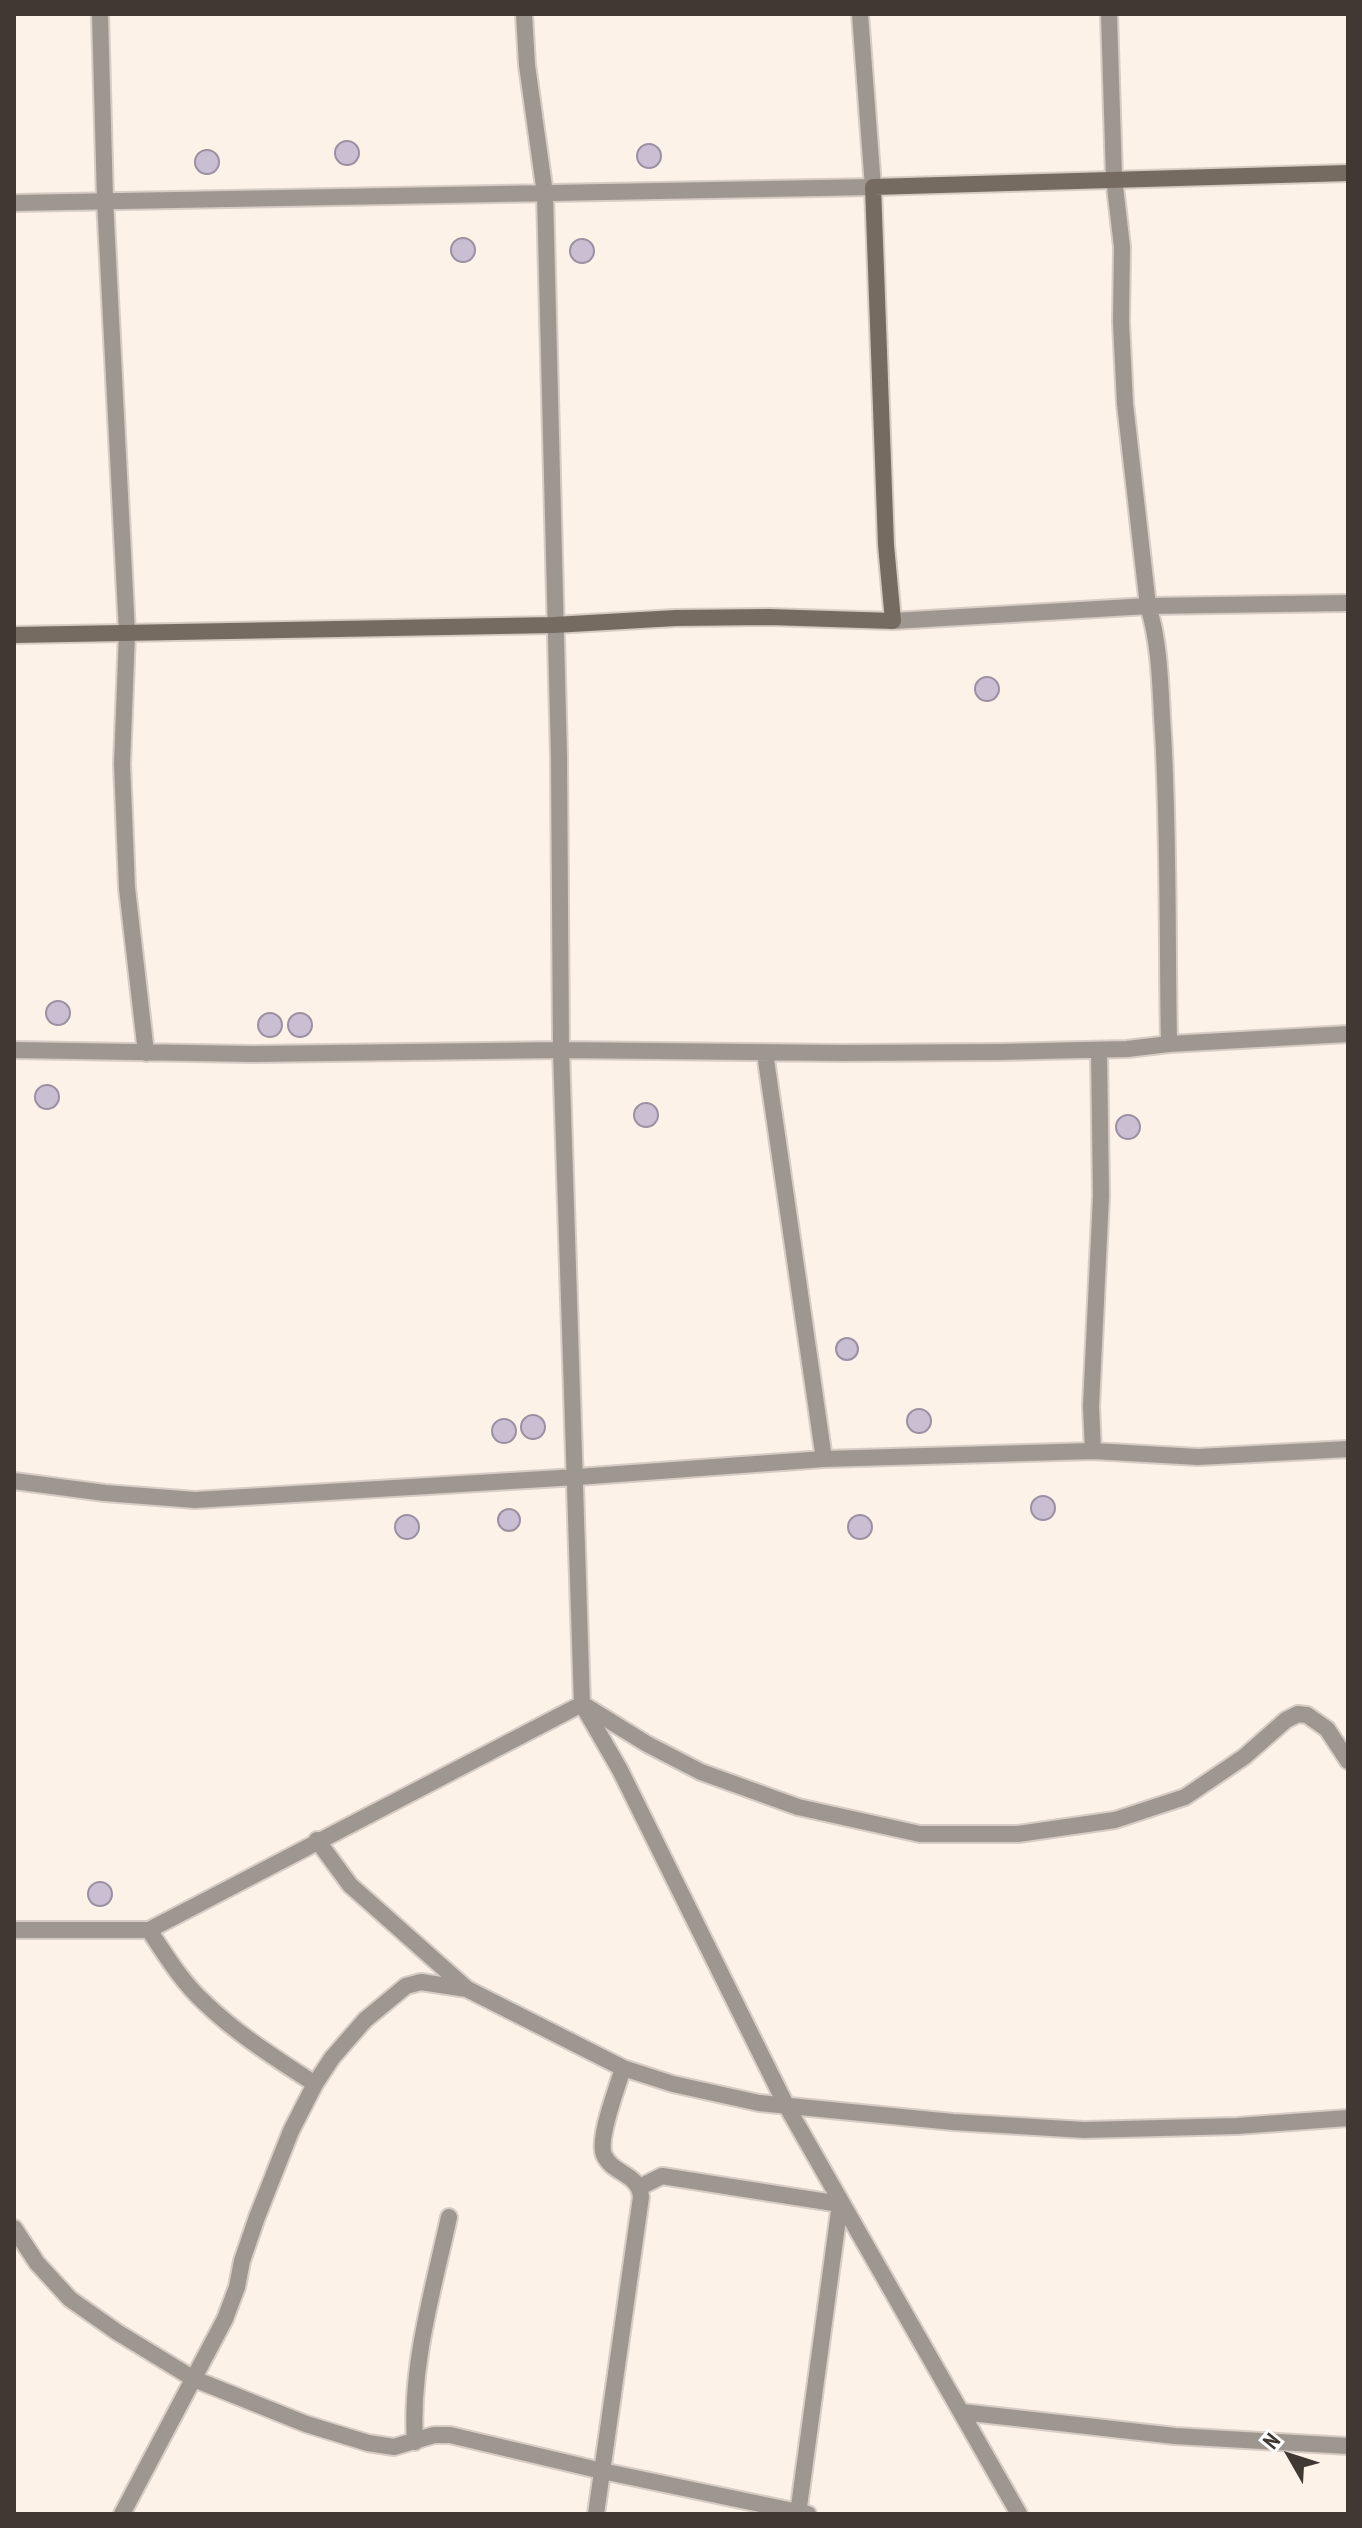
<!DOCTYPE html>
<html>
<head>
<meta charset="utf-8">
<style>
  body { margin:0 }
  #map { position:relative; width:1362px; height:2528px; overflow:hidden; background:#fdf2e8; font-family:"PT Sans Narrow",sans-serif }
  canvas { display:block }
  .frame { position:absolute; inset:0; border:16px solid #403933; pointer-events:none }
  .north { position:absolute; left:1250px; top:2416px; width:80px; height:80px; -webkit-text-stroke:6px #fff; paint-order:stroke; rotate:309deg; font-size:22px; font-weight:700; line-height:32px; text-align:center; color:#403933 }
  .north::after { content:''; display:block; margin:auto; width:28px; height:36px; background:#403933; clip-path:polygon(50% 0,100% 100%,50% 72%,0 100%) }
</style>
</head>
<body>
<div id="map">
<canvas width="1362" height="2528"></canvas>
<div class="frame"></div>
<div class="north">N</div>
</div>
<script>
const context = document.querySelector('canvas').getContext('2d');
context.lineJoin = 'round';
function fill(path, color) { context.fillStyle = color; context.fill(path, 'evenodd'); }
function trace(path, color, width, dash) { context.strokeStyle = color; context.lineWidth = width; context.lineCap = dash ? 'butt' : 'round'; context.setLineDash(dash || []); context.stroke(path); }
const building = new Path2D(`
  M335 153a12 12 0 1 1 24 0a12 12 0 1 1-24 0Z
  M637 156a12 12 0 1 1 24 0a12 12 0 1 1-24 0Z
  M195 162a12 12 0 1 1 24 0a12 12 0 1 1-24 0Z
  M451 250a12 12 0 1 1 24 0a12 12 0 1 1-24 0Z
  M570 251a12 12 0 1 1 24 0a12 12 0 1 1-24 0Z
  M975 689a12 12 0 1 1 24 0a12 12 0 1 1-24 0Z
  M46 1013a12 12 0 1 1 24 0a12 12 0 1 1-24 0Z
  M258 1025a12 12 0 1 1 24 0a12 12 0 1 1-24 0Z
  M288 1025a12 12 0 1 1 24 0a12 12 0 1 1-24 0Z
  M35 1097a12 12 0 1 1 24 0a12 12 0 1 1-24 0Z
  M634 1115a12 12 0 1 1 24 0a12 12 0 1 1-24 0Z
  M1116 1127a12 12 0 1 1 24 0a12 12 0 1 1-24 0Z
  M836 1349a11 11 0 1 1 22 0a11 11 0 1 1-22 0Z
  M907 1421a12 12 0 1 1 24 0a12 12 0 1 1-24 0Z
  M521 1427a12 12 0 1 1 24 0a12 12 0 1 1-24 0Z
  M492 1431a12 12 0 1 1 24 0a12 12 0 1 1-24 0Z
  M1031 1508a12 12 0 1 1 24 0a12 12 0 1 1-24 0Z
  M498 1520a11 11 0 1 1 22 0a11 11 0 1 1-22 0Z
  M395 1527a12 12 0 1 1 24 0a12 12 0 1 1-24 0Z
  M848 1527a12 12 0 1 1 24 0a12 12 0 1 1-24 0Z
  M88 1894a12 12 0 1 1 24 0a12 12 0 1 1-24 0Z`);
fill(building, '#cabed2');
trace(building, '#9b90a3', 2);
const street = new Path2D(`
  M100,14l5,186 22,433 -5,131 5,124 19,165
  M524,14l3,51 18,129 14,563 2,293 21,654 38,66 166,335 233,409
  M1109,14l5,164 8,69 -1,75 4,82 23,202c13,41 12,85 15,127 6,103 4,208 6,311
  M14,203l859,-16 -13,-173
  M893,621l255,-15 200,-3
  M14,1050l239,4 308,-4 282,3 154,-1 130,-3 42,-5 179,-10
  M765,1053l59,406
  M1093,1451l-2,-45 10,-210 -2,-146
  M14,1481l91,12 90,7 382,-23 247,-18 269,-8 105,6 150,-8
  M584,1705l63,39 54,28 97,35 122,27h98l97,-14 70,-23 59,-40 42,-37 12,-6 9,1 20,14 21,32
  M317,1840l33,45 116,103
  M14,1930h135l433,-226
  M149,1930c17,26 33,52 56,73 33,32 72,56 110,81
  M640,2187l22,-11 178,28 -42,310
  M14,2228l23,35 33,36 47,33 77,47 112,45 62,19 26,4 40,-12h16l152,36 206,43
  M962,2412l213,24 173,10
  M415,2442c-5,-76 18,-151 34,-225
  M122,2514l103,-195 12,-32 5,-26 15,-44 34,-86 24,-47 17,-26 33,-38 41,-34 15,-4 46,7 156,79 50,16 86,19 194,19 131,8 153,-4 111,-8
  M596,2514l45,-317c-2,-24 -28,-22 -37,-42 -7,-17 14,-69 19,-87`);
const secondary = new Path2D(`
  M14,635l540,-10 122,-7 93,-1 124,4 -7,-76 -13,-358 475,-14`);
trace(street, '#d7cdc4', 20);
trace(secondary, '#d7cdc4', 20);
trace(street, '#9e9790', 16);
trace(secondary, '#756b61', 16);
</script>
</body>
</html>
